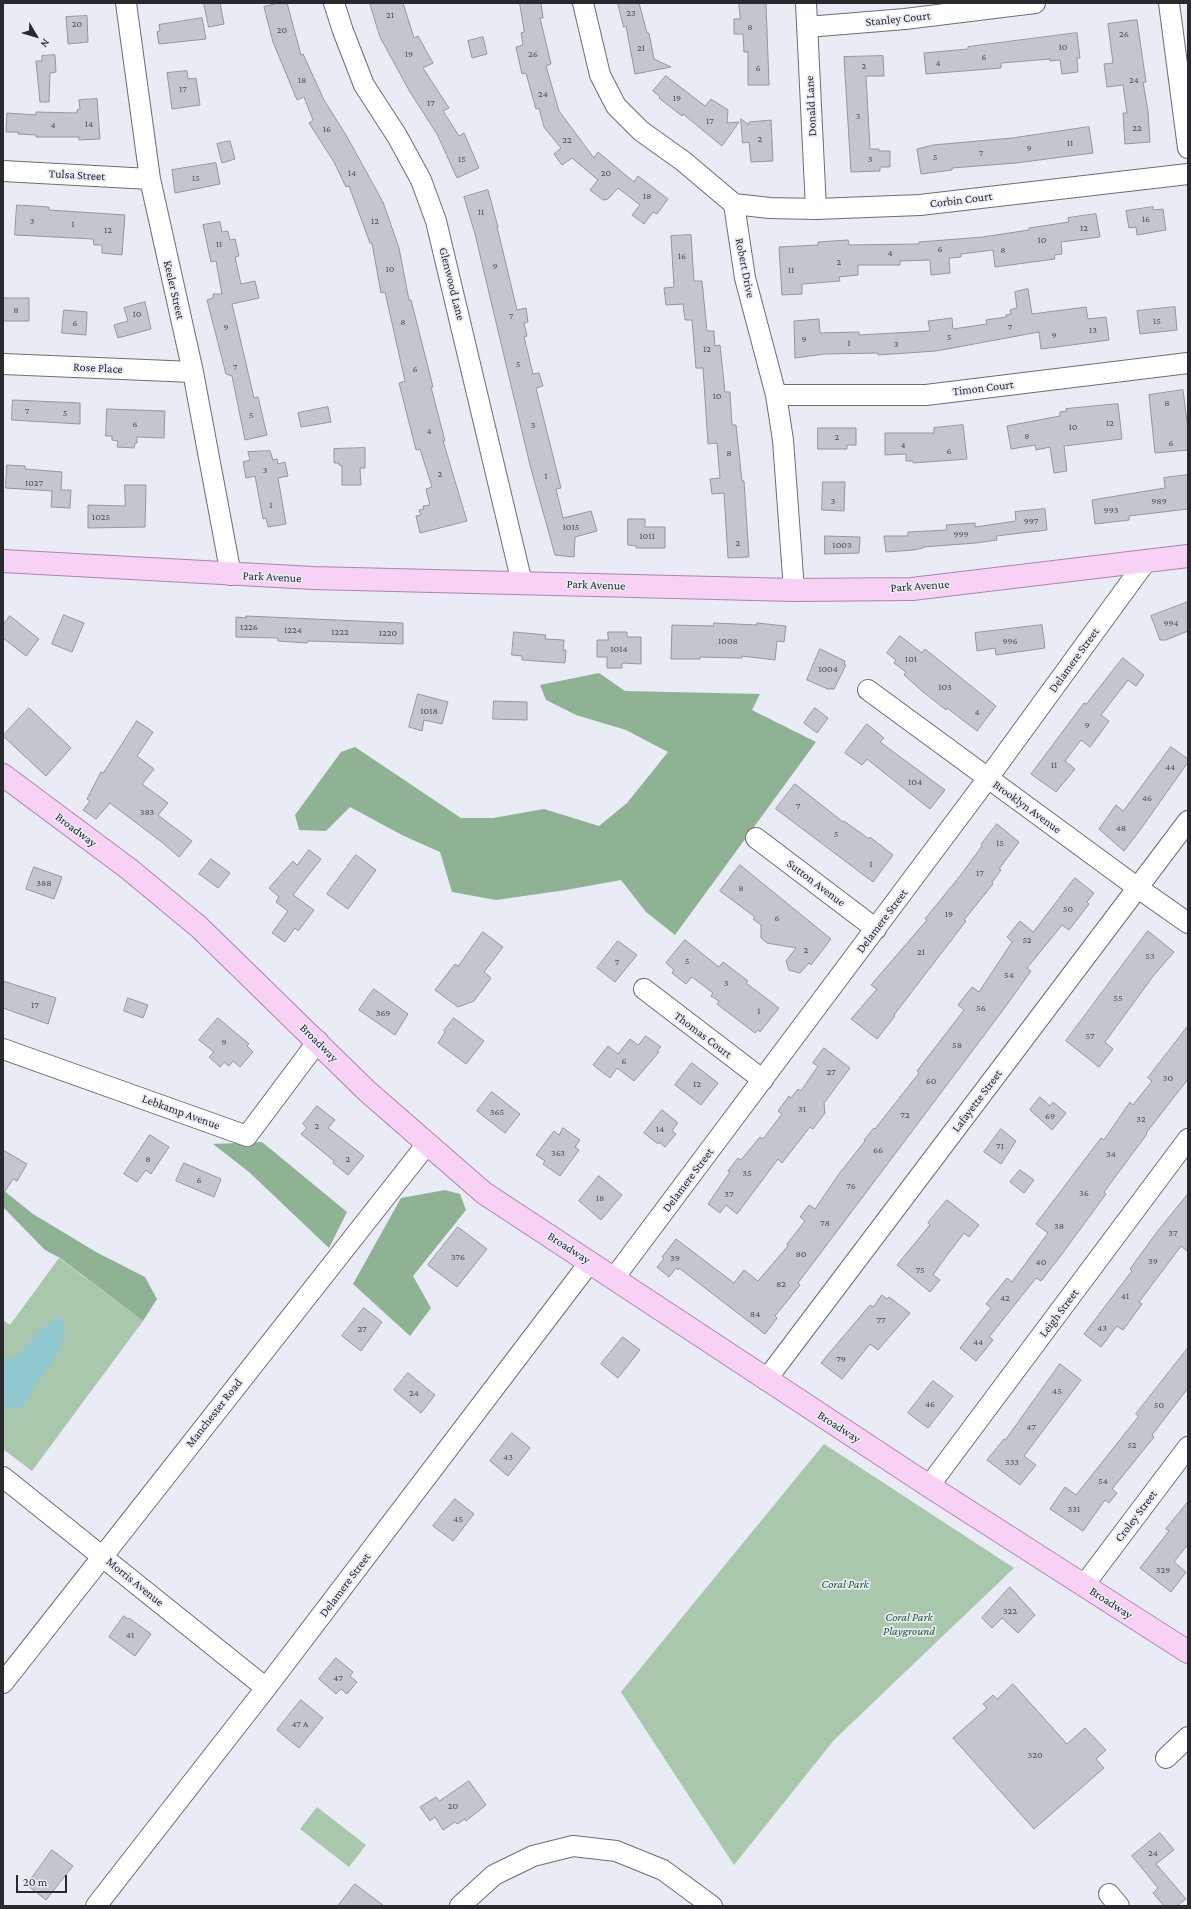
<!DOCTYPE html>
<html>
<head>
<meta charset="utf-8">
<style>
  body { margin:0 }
  #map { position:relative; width:1191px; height:1909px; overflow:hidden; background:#e9ebf5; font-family:"Crimson Pro",serif }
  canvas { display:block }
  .frame { position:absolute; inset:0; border:4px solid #292a2e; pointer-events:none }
  .north { position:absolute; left:16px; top:16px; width:40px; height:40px; -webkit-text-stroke:3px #e9ebf5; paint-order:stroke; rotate:128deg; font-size:11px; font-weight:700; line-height:16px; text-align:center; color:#292a2e }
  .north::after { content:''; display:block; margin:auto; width:14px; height:18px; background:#292a2e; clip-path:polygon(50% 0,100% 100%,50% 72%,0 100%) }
  .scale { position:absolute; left:16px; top:1875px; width:51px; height:18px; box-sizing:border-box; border:2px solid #292a2e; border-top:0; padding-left:5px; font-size:12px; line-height:14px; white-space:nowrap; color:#292a2e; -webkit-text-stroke:3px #e9ebf5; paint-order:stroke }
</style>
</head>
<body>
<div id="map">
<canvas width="1191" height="1909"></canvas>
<div class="frame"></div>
<div class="north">N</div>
<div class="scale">20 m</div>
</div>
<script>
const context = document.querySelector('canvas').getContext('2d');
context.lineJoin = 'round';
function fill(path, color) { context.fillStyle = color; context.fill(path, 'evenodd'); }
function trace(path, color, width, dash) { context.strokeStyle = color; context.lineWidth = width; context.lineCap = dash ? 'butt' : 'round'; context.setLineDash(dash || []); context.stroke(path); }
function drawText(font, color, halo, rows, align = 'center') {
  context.font = font + ' "Crimson Pro",serif'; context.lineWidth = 3.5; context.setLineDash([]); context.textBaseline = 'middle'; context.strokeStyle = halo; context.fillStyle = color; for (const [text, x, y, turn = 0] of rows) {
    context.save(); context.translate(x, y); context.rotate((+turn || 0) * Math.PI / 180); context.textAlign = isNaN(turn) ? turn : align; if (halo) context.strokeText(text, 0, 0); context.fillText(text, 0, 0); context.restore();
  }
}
fill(new Path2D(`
  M59,1258l84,63 -111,150 -29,-22v-129l7,5z
  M824,1444l190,124 -180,172 -100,125 -113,-173z
  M317,1807l49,38 -17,22 -49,-38z`), '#a8c7ac');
fill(new Path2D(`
  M599,673l26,18 135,3 -8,16 64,32 -141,193 -29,-23 -25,-32 -55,10 -70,10 -44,-8 -12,-40 -36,-16 -54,-29 -24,24 -27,-1 -4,-15 46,-63 14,-5 106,71h32l51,-9 55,17 28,-23 41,-51 -42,-22 -50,-15 -30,-15 -6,-15z
  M262,1142l85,70 -18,36 -80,-76 -36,-28z
  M3,1190l30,24 63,38 49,25 12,22 -14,22 -83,-63 -15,-8 -42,-43z
  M445,1190l15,4 6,16 -53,66 18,32 -21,28 -57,-52 48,-86z`), '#8eb293');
fill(new Path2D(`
  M60,1316l6,14 -8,23 -19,26 -17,29 -19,-1v-48l13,-2 25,-28z`), '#91c9d1');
const building = new Path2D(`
  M204,3h16l4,21 -15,3z
  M279,3h8l14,52 2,-1 21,46 22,35 37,67 16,46 10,52h2l22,87h-2l14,54h-2l24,80 -47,12 -4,-17 5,-1 -2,-5 5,-1 -1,-3 7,-1 -4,-16 6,-2 -12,-38 -4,1 -17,-67 6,-2 -20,-89 -4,1 -9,-50h-2l-21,-57 -3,1 -12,-25 -25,-39 4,-3 -9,-23 -7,3 -24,-58 -9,-35z
  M370,3h33l11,35 4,-2 15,27 -10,5 26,40 -6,3 16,25 5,-3 15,35 -22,10 -20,-44 -27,-42 -30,-55z
  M520,3h21l2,15h-3l11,46 -5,2 13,45 35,47 4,-6 36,30 4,-6 30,23 -11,15 -4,-2 -9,12 -12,-9 8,-10 -22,-17 -10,11 -5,1 -13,-10 8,-10 -26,-22 -10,7 -8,-11 7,-6 -17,-21 -5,-19 -3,1 -10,-36 -4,1 -6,-27 7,-2 -2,-12 3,-1z
  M618,3h21l8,30h2l5,26 17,8 -36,7 -9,-48 -2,1z
  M739,3h27l3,82h-21v-33h-4l-1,-18h-9v-15h6z
  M87,16l1,26 -20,2 -2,-27z
  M202,18l4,21 -47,5 -2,-12 3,-1 -1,-6z
  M1137,20l9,62h-3l5,29 2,31 -25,2 -2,-31h4l-4,-28 -16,2 -3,-23 9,-1 -5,-39z
  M1077,33l3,25h-3l1,14 -16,2 -2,-14 -10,1v-2l-49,4v5l-75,6 -2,-21 44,-4v-2z
  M483,37l4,17 -15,4 -4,-17z
  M55,55l1,17 -6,1 -1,29h-9l-4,-41h6v-5z
  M883,56l1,20h-18l4,73h9v2h11v16h-10v4l-29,1 -7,-115z
  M187,71l1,8 8,-1 4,27 -28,4 -5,-36z
  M666,76l39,30 6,-7 17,11 -1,13 12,-1 -17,24 -39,-32 -1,2 -23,-18 1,-1 -7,-6z
  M97,99l3,40 -21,1v-3h-43v-2l-18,-1 1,-2h-13l1,-19 29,2v-3l41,1v-3l3,-1 -1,-9z
  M741,119l8,6v-3l22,-2 2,41 -22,1 -2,-20 -6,1z
  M1089,127l4,26 -77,10 -64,5v2l-31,4 -4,-25 16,-4 79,-7z
  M230,141l5,18 -13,4 -5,-19z
  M216,163l4,21 -45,9 -3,-23z
  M488,190l10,37h-1l20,83 9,-2 2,14 -4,1 3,13 -3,1 9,37 6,-1 4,13 -7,2 25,100 -5,1 7,29 28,-7 6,20 -22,6 -1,20 -19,-2 -25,-90 -55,-231 -11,-37z
  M17,205l32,2v3l76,5 -3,40 -20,-2v-8h-8l-1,-6 -78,-4z
  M1153,207v3l10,-1 3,21 -29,5 -1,-8 -7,1 -3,-17z
  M1096,214l4,23 -39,5 1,12 -8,1 1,4 -60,8 -2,-17 -32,4v3l-12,1 1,15 -19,2 -1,-15 -30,1v4h-42v10l-19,2 1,4 -38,3v10l-20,1 -3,-48 39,-2v-3l30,-2 1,5 70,-1v-2l64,-5 46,-7v-2l40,-6 -1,-4z
  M220,222l2,10 6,-1 2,9 5,-1 4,17 -4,1 6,27 14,-3 4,17 -27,6 22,94 4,-1 9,38 -22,5 -13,-64 -6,-2 -19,-74 6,-2v-4h9l-6,-33 -5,1 -8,-37z
  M691,235l3,46h8l5,50h7l1,15 5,-1 5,47h5l2,33h4l6,56h2l5,76 -21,1 -4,-65 -12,1 -2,-15 10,-1 -3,-35 -9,1 -5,-76h-7l-4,-48h-7l-2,-16 -17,1 -2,-17 10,-1 -3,-51z
  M1028,289l4,25 54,-7 2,12 18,-2 3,23 -68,9 -2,-17 -103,19 -58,4v-2l-53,1 -30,4 -1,-37 25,-2 1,14 39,-1v3l71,-4 -2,-10 24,-3 1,11 34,-5 -1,-4 20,-3v-2l5,-1 -1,-4 7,-2 -2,-16z
  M3,298h26v23h-26z
  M145,302l6,27 -33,9 -4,-13 14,-4 -4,-13z
  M1175,307l2,23 -37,4 -3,-23z
  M64,310l23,2 -1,23 -24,-2z
  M1183,390l5,39v21l-33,3 -6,-58z
  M13,400l67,3v21l-68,-4z
  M1118,404l4,35 -58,7 3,25 -13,2 -4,-26 -14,3 -1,-5 -24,4 -4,-23 53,-10v-4l7,-1 -1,-2z
  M328,407l3,15 -30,5 -3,-14z
  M107,409l58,2 -1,27 -27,-1v6h-2l-1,5 -17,-1 1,-6 -6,-1v-4h-6z
  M963,425l4,34 -54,4v-2h-7v-7l-21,1v-22h49v-5z
  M818,428h38v17h-9v4h-29z
  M365,448v20h-5l1,17h-19v-19l-3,-1v-2h-5v-14z
  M270,451l3,9 4,-1 1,5 7,-2 3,14 -10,2 8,46 -18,3 -2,-9 -3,1 -8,-43 -9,2 -3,-16 7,-2 -2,-8z
  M7,465l18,1v3l37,3 -1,18h10l-1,18 -19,-1 1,-16 -46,-3z
  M1188,475v34l-59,7v4l-34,4 -3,-24 73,-12 -1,-10z
  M823,482h22l-1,29 -22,-1z
  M125,485h21l-1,42 -57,1v-23l37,1z
  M1045,509l2,21 -51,6 1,4 -21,3 -53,4v1l-9,2 -28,2 -2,-16h24v-4l39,-2 -1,-5 29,-2v4l41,-6 -1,-9z
  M628,519h17v8h20v21h-29v-2l-8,-1z
  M825,536l35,1 -1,16 -34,1z
  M1188,602v29l-22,9h-6l-9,-24z
  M64,615l20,8 -12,29 -20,-8z
  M10,616l29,23 -13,17 -23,-18v-13z
  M246,616l157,7v21l-95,-3 -1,2 -29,-2v-3l-42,-1v-20l10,1z
  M714,623l43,2v-2l29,3 -2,16 -7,-1 -2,19 -33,-4v2l-42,-1v2h-29l1,-34 41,1z
  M1042,625l3,23 -49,7 -1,-7 -18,3 -2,-18z
  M514,632l32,3 -1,4 19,1 -1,10h3l-1,13 -43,-3v-4l-10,-1z
  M608,632h19v5h14v27l-19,-1v5h-15v-11h-10v-17h11z
  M900,636l22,17 3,-4 71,57 -19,25 -30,-23 -1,2 -24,-19 -18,-16 2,-3 -12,-9 2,-3 -9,-7z
  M820,649l25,12 -1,4h2l-12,24h-6l-21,-9z
  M1123,658l21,17 -8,11 -8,-6 -27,35 8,6 -19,26 -9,-7 -16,21 10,8 -19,23 -25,-18 53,-71 2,1z
  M418,694l30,8 -6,22 -18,-4 -2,11 -13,-4z
  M494,701l33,1v18l-34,-1z
  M29,708l42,40 -25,28 -43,-40z
  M815,708l13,10 -11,15 -13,-10z
  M137,721l16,11 -16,24 17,13 -12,15 26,19 -10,12 34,26 -13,16 -16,-14 -53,-40 -14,16 -13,-9 7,-9 -3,-2 14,-27 2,1z
  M867,724l17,14 -4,4 65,48 -15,19 -63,-50 -5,6 -17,-12z
  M1171,747l17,12v3l-45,64 -19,25 -25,-22 17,-24 7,6z
  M795,784l48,38 1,-1 25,18 1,-2 23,18 -20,27 -97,-73z
  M997,824l22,18 -20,27 2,1 -9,12 1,2 -29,36 2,1 -72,94 1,1 -18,23 -26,-20 26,-30 -6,-4 56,-65 -2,-1 35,-43 22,-30 -1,-1z
  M309,850l12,9 -28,36 21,15 -16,21 -3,-3 -10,14 -13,-9 16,-22 -12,-9 3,-5 -10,-9 24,-27 4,4z
  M356,855l20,15 -28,39 -21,-15z
  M211,859l19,14 -12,15 -19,-14z
  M740,865l91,74 -20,26 -2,-2 -3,3 -6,7 -11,-3 -3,-9 10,-13 -29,-5 -6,-5v-13l-8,-6 2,-2 -35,-26z
  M34,867l28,10 -8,22 -28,-10z
  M1075,878l19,15 -7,9 2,2 -20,26 -7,-5 -35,43 4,3 -28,39 -205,273 2,2 -25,31 2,2 -12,16 -86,-66 -1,2 -2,-2 -7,9 -12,-10 7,-8 -2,-2 14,-18 58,44 10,-13 14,11 30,-35 -1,-2 18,-23 -5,-4 9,-12 6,4 24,-35 26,-33 -1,-1 10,-12 1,1 44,-56 -2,-2 47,-61 -6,-5 14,-18 7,5 33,-50 -5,-5 13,-16 13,11z
  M1148,931l26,21 -20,23 -49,67 8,7 -14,18 -33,-26z
  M483,932l20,15 -19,25 7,6 -17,23 -16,6 -23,-17 20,-26 3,2z
  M685,940l34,27 4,-5 8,6 17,13 -2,2 33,25 -19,24 -2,-2 -3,3 -38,-29 2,-3 -8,-5 2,-3 -21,-16 -6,7 -14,-11 2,-3 -8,-7z
  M618,941l19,14 -22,27 -18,-14z
  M3,981l53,17 -8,26 -45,-16z
  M374,989l34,25 -13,21 -36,-25z
  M128,998l20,7 -5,13 -19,-7z
  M218,1018l31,26 -2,2 6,6 -13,15 -7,-6 -4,5 -5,-4 -4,5 -11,-10 5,-5 -15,-12z
  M454,1018l30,23 -18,23 -28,-21 7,-11 -1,-1z
  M1188,1026v53l-42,54 1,1 -43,58 2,2 -47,64 -18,23 -5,-3 -47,59 4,3 -17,21 -16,-13 31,-40 -5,-4 21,-26 5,4 36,-49 -12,-9 65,-86 3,2 26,-38 3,3 19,-24 -4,-3z
  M646,1036l15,11 -4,4 2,1 -25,29 -17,-13 -7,10 -17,-13 15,-19 10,8 12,-15 8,6z
  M824,1048l26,20 -26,35 1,10 -12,16 -3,-2 -28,36 -4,-4 -41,55 -11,-9 -6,8 -12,-9 22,-32 -2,-1 10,-13 3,2 19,-23 3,2 19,-25 -4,-3 11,-15 2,2 7,-9 3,2 17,-25 -5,-3z
  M692,1063l26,20 -17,22 -26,-20z
  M492,1092l28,22 -15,19 -28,-22z
  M1040,1097l10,9 3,-4 13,11 -14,17 -22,-20z
  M317,1106l18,14 -7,8 36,28 -16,19 -15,-12 1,-2 -33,-27 6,-6 -4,-4z
  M662,1110l15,12v2l-5,7 4,3 -11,13 -6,-5 -1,2 -14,-11z
  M563,1128l17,12 -5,7 4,3 -19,26 -17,-12 2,-3 -9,-6 18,-24 5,4z
  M1001,1129l15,12 -15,23 -17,-12z
  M150,1135l19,12 -18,27 -5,-4 -9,12 -13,-8z
  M3,1150l24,14 -10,17 -4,-2 -10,15z
  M184,1163l37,16 -7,18 -38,-16z
  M1020,1170l14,10 -10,13 -14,-11z
  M599,1176l23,19 -21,25 -22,-19z
  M1188,1194v58l-7,-6 -42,56 3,2 -19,26 -6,-4 -16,21 -17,-13 48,-63 -2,-2 27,-37z
  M947,1200l32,25 -10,12 -5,-4 -22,29 -9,13 7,5 -10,12 -33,-27 33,-40 -2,-2z
  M458,1227l29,22 -30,38 -29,-22z
  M882,1295l5,4 2,-2 21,16 -32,37 -8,-6 -28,35 -21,-16 49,-58 3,2z
  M364,1308l18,14 -21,29 -19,-15z
  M623,1337l17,13 -22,28 -17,-14z
  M1188,1348v40l-36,47 2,2 -42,52 5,4 -8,10 -4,-3 -22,31 -33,-22 15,-22 11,8 63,-79 -3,-2z
  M1060,1364l21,16 -57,76 12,9 -16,20 -33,-25 17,-21 1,1z
  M408,1373l27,22 -14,18 -27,-23z
  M933,1381l20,15 -25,32 -20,-15z
  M512,1433l18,15 -22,28 -18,-15z
  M455,1499l19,15 -21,27 -20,-15z
  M1188,1502v42l-14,18 12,10 -15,20 -31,-24 29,-37 -3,-2z
  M1010,1587l25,28 -17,18 -16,-15 -10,10 -10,-10z
  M124,1616l4,3 1,-1 22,16 -16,22 -26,-19z
  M336,1658l17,14 -3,4 7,6 -10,12 -6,-5 -5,5 -17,-15z
  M1013,1684l54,60 18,-16 21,22 -10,9 8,9 -70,61 -81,-91 34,-30 -4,-4 10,-9 4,4z
  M301,1700l22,18 -24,30 -22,-18z
  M469,1781l17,24 -20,16 -1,-2 -8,5 -2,-2 -12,8 -8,-13 -5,4 -10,-14 16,-10 3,4z
  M1160,1833l14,17 -18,14 30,35 -9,7h-13l-11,-13 5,-5 -26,-32z
  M52,1850l21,16 -27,34 -19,-15z
  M355,1884l29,22h-46z`);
fill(building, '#c4c6cf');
trace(building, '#94969e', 1);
const minor = new Path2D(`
  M126,3l24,176 43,193 38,203
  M334,3l9,28 21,54 33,51 24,44 15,41 86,362
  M583,3l17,72 16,31 25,25 42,30 51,43 11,74 31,117 7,45 11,150
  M806,3l10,206
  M1169,3l19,145
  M807,27l98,-8 130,-16
  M3,171l147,8
  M734,204l36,4 46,1 104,-4 268,-31
  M3,364l190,8
  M776,395h150l262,-32
  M868,690l270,198 50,35
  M756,838l120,91
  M644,989l119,91
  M3,1049l244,87 71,-95
  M614,1278l374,-500 158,-217
  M766,1380l422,-559
  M3,1477l263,211
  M929,1486l259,-347
  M1084,1585l104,-138
  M3,1683l424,-539
  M1166,1758l22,-21
  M1109,1894l10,12
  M96,1906l170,-218 324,-426
  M460,1906l34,-31 39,-19 40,-10 43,5 47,19 49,36`);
const major = new Path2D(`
  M3,561l310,17 481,12 118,-1 276,-33
  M3,775l126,94 70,58 169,165 116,101 445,293 259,166`);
trace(minor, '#6c6d75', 22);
trace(major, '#ad84ab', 24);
trace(minor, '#fff', 20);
trace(major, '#f8d2f5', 22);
drawText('10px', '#505156', null, [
  ["23",631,13],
  ["21",390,15],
  ["20",77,24],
  ["8",750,27],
  ["20",282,30],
  ["26",1124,34],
  ["10",1063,47],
  ["21",641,48],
  ["19",409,54],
  ["26",533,54],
  ["6",984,57],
  ["4",938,63],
  ["2",864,66],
  ["6",758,68],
  ["18",302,80],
  ["24",1134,80],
  ["17",183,89],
  ["24",543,94],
  ["19",677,98],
  ["17",431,103],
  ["3",858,116],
  ["17",710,121],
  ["14",89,124],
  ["4",53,125],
  ["22",1137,128],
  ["16",327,129],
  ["2",760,139],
  ["22",567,140],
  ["11",1070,143],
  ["9",1029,148],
  ["7",981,153],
  ["5",935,157],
  ["15",462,159],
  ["3",870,159],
  ["14",352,173],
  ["20",606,173],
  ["15",196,178],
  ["18",647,196],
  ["11",481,212],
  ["16",1146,219],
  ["3",32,221],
  ["12",375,221],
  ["1",73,224],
  ["12",1084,228],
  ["12",108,230],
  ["10",1042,240],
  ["11",219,244],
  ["6",940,249],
  ["8",1003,250],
  ["4",890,253],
  ["16",682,256],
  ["2",839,262],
  ["9",495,266],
  ["10",390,269],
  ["11",791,270],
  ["8",16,310],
  ["10",137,314],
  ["7",511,316],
  ["15",1157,321],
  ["8",403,322],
  ["6",75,323],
  ["9",226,327],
  ["7",1010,327],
  ["13",1093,330],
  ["9",1054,335],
  ["5",949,337],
  ["9",804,339],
  ["1",849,343],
  ["3",896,344],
  ["12",707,349],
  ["5",518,364],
  ["7",235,367],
  ["6",415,369],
  ["10",717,396],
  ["8",1167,403],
  ["7",27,411],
  ["5",65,413],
  ["5",251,415],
  ["12",1110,423],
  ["6",135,424],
  ["3",533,425],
  ["10",1073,427],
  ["4",429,431],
  ["8",1027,436],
  ["2",837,437],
  ["6",1171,443],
  ["4",903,445],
  ["6",949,451],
  ["8",729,453],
  ["3",265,470],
  ["2",440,474],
  ["1",546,476],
  ["1027",34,483],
  ["3",833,501],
  ["989",1159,501],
  ["1",271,505],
  ["993",1111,510],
  ["1025",101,517],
  ["997",1031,521],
  ["1015",571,527],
  ["999",961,534],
  ["1011",647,536],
  ["2",738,543],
  ["1003",842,545],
  ["994",1171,623],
  ["1226",249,627],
  ["1224",293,630],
  ["1222",340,632],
  ["1220",388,633],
  ["1008",728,641],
  ["996",1010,641],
  ["1014",619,649],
  ["101",911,659],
  ["1004",828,669],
  ["103",945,687],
  ["1018",429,711],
  ["4",977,712],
  ["9",1087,725],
  ["11",1054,765],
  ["44",1170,767],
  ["104",915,782],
  ["46",1147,798],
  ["7",798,806],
  ["383",147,812],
  ["48",1121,828],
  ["5",836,834],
  ["15",1000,843],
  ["1",871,864],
  ["17",980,873],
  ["388",44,883],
  ["8",741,888],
  ["50",1068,909],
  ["19",949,914],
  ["6",777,918],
  ["52",1027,940],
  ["2",806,950],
  ["21",921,952],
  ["53",1150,956],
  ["5",687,961],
  ["7",617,962],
  ["54",1009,975],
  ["3",726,983],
  ["55",1118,998],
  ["17",35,1005],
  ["56",981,1008],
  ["1",759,1011],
  ["369",383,1013],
  ["57",1090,1036],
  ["9",224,1042],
  ["58",957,1045],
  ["6",624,1061],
  ["27",831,1072],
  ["30",1168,1078],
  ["60",931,1081],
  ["12",697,1084],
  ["31",802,1109],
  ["365",497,1112],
  ["72",905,1115],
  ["69",1050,1116],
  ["32",1141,1119],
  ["2",317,1126],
  ["14",660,1129],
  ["71",1000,1146],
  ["66",878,1150],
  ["363",558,1153],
  ["34",1111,1154],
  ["8",148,1159],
  ["2",348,1159],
  ["35",747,1173],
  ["6",199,1180],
  ["76",851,1186],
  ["36",1084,1193],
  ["37",729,1194],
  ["18",600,1198],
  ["78",825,1223],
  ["38",1059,1226],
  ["37",1173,1233],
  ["80",801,1254],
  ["376",458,1257],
  ["39",675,1258],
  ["39",1153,1261],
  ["40",1041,1262],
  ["75",920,1270],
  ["82",781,1284],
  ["41",1125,1296],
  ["42",1005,1298],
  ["84",755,1314],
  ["77",881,1320],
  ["43",1102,1328],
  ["27",362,1329],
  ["44",978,1342],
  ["79",841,1359],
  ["45",1057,1391],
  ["24",414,1393],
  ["46",930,1404],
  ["50",1159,1405],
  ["47",1031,1427],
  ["52",1132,1445],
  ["43",508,1457],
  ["333",1012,1462],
  ["54",1103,1481],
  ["331",1074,1509],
  ["45",458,1519],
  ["329",1163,1570],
  ["322",1010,1611],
  ["41",130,1635],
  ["47",338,1678],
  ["47 A",300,1724],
  ["320",1035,1755],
  ["20",453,1806],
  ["24",1153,1853]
]);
drawText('12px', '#292a2e', '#e9ebf5', [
  ["Stanley Court",898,19,-6],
  ["Donald Lane",811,106,-93],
  ["Tulsa Street",77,175,3],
  ["Corbin Court",961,200,-7],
  ["Robert Drive",745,268,79],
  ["Glenwood Lane",452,284,76],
  ["Keeler Street",174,290,77],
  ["Rose Place",98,368,3],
  ["Timon Court",983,388,-7],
  ["Park Avenue",272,577,3],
  ["Park Avenue",596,585,2],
  ["Park Avenue",920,586,-4],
  ["Delamere Street",1074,660,-54],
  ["Brooklyn Avenue",1027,807,36],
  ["Broadway",76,830,37],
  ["Sutton Avenue",816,883,37],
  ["Delamere Street",882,921,-53],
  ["Thomas Court",703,1035,37],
  ["Broadway",319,1043,45],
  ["Lafayette Street",977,1101,-53],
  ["Lebkamp Avenue",181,1112,20],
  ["Delamere Street",688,1180,-53],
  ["Broadway",569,1248,33],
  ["Leigh Street",1059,1313,-53],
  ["Manchester Road",214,1413,-52],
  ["Broadway",839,1427,33],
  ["Croley Street",1136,1516,-53],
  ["Morris Avenue",135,1582,39],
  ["Delamere Street",345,1585,-53],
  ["Broadway",1111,1603,33]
]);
drawText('italic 12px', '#22582e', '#e9ebf5', [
  ["Coral Park",845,1584],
  ["Coral Park",909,1617],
  ["Playground",909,1631]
]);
</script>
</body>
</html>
